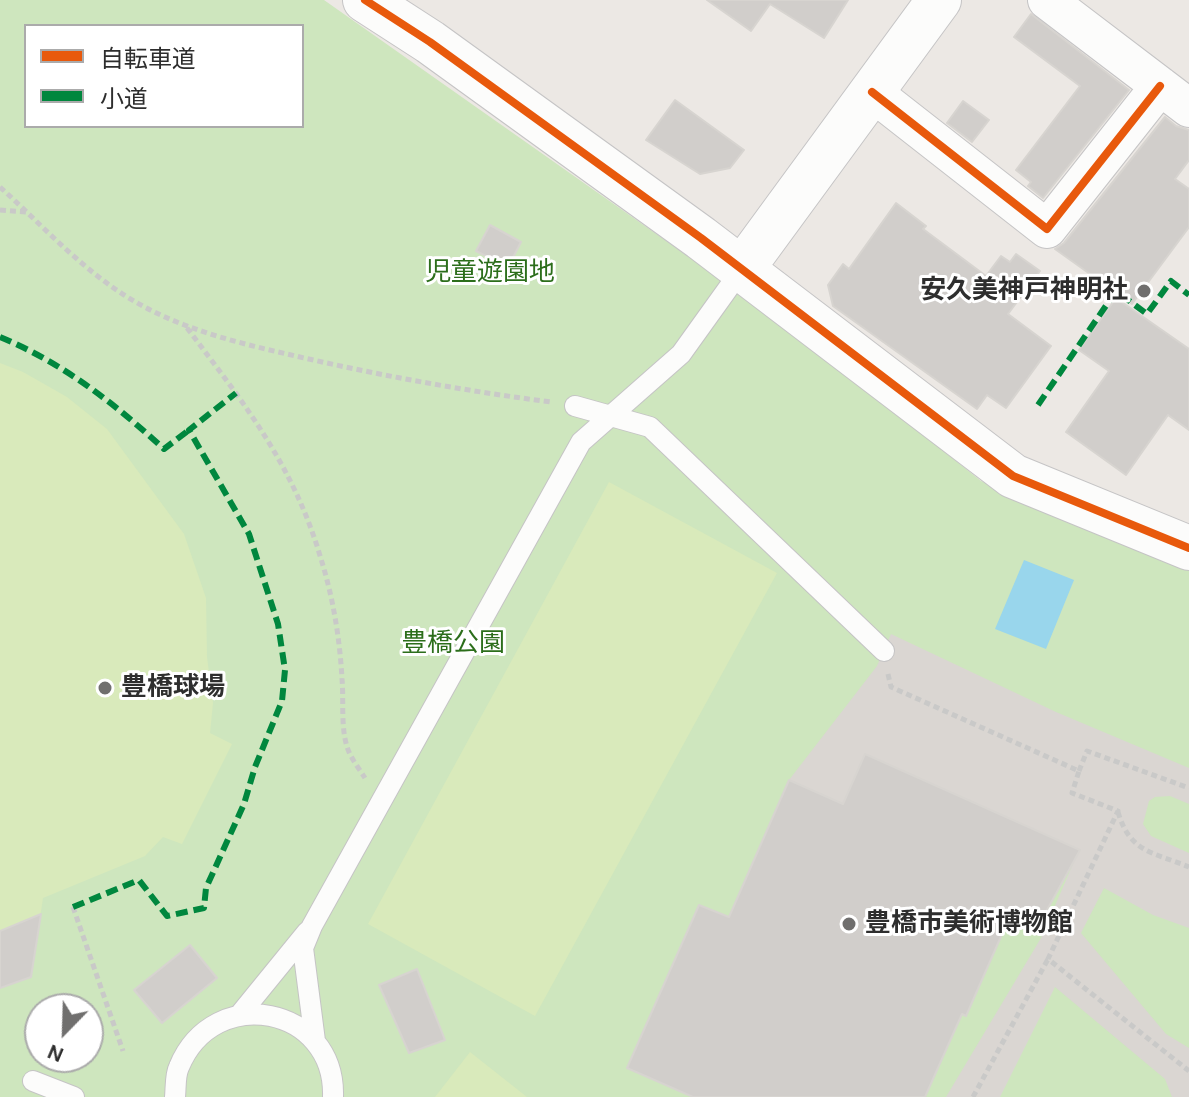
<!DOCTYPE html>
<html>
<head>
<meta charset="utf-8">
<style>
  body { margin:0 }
  #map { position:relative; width:1189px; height:1097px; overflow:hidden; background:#ece8e4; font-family:Karla,"Noto Sans JP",sans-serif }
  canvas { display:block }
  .legend { position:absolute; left:24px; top:24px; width:280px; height:104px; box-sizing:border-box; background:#fff; border:2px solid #ababab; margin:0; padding:10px 14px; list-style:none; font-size:24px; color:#2e2e2e }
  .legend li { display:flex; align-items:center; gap:16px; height:40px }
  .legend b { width:40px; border:2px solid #ababab }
  .north { position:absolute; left:24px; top:993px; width:80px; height:80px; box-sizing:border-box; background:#fff; border:2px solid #ababab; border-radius:50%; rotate:203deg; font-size:22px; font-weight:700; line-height:32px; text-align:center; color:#2e2e2e }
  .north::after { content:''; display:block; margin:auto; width:28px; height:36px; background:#706f6e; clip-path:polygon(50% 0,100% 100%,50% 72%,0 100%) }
</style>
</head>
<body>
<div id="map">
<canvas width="1189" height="1097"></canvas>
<ul class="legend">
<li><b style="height:10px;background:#e8590c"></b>自転車道</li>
<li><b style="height:10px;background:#00873e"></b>小道</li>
</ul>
<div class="north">N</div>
</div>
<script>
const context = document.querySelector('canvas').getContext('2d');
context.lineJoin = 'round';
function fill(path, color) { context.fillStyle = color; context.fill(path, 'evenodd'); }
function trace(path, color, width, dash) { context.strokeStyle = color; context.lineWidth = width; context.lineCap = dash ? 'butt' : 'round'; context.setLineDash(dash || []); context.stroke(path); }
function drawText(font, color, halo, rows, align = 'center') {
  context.font = font + ' Karla,"Noto Sans JP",sans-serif'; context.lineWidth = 6; context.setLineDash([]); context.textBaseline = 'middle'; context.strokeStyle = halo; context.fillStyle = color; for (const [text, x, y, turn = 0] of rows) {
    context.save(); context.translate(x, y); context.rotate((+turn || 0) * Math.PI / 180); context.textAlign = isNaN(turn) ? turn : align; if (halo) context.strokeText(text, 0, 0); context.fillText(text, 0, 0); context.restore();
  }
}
fill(new Path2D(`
  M0,0h324l473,333 184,148 208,89v527h-1189zM26,26h276v100h-276zM40,1009h48v48h-48z`), '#cee6be');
fill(new Path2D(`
  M0,363l23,9 44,25 40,32 77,105 22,64 1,59 6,46 -3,30 22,11 -50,100 -19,-7 -18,19 -102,42 -12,79 -31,11z
  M609,482l168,91 -242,443 -167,-92z
  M470,1052l57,45h-92z`), '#d9eabb');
fill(new Path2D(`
  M891,634l165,78 133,56v36l-19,-8 -15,1 -6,4 -6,23 8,12 38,17v75l-36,-13 -49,-27 -23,45 85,101 23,14v49h-17l-7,-18 -110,-92 -55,110h-54l95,-159 38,-88 -214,-96 -22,50 -54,-24 88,-114z`), '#dad6d2');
fill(new Path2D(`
  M1024,560l50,20 -28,69 -51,-20z`), '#99d6ec');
const building = new Path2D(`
  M707,0h141l-24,38 -54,-34 -19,27z
  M1031,14l98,76 -86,108 -15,-12 3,-4 -15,-12 64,-84 -66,-49z
  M675,100l69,50 -14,18 -30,6 -54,-34z
  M963,101l26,19 -17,22 -25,-19z
  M1165,117l11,9 13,4v30l-14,19 14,10v38l-57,77 -77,-55 9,-6z
  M896,203l30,23 -3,3 63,47 15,-20 9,6 6,-8 24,17 -32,43 43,32 -45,62 -19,-13 -10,14 -144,-103 -5,-21 15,-21 6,5z
  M490,225l31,17 -13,25 -32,-16z
  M1116,298l73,51v81l-21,-15 -42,60 -60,-43 43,-61 -30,-21z
  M865,754l215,96 -38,69 -28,-12 -48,109 -4,-2 -37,83h-232l-66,-29 72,-163 30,12 60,-137 54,24z
  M41,914l-10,63 -31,11v-57z
  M190,945l27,33 -55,45 -28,-33z
  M417,969l28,71 -36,13 -30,-68z`);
fill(building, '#d1cecb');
trace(building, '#d7d4d0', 2);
const lane = new Path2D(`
  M575,406l75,21 234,224
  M241,1013l66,-81
  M315,1041l-12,-93 9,-22 269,-484 100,-88 61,-85
  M33,1081l41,16
  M175,1097c1,-10 0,-22 4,-30 35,-85 157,-61 154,30`);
const street = new Path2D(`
  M1047,0l142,108
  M872,92l175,137 113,-143`);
const secondary = new Path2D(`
  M365,0l65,42 271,196 312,238 176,72
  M742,269l197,-269`);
trace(lane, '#c5c4c5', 22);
trace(street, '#c5c4c5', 40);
trace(secondary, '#c5c4c5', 46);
trace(new Path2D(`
  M0,187c43,39 84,85 134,114 51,30 109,43 166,56 83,19 166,34 251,45
  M0,210l26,2
  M187,328c57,75 107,138 134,231 12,38 19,81 21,120 2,23 -2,52 7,73 4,9 11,18 16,26
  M888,674l3,13 188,84 -7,22 46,18 -70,148 141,112
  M1079,771l8,-20 102,37
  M1118,812c12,41 35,40 71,55
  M73,907l50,144
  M973,1097l75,-138`), '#c9c9c8', 5, [6, 4]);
trace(lane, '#fcfcfb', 20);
trace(street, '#fcfcfb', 38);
trace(secondary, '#fcfcfb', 44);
trace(new Path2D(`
  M0,337c63,26 114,66 164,112l25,-19
  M1038,405l78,-114 31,23 24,-33 18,14
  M73,907l66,-27 28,36 37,-8 2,-20 38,-84 11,-37 27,-66 3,-31 -7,-46 -29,-90 -60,-104 47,-37`), '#00873e', 6, [12, 6]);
trace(new Path2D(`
  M365,0l65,42 271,196 312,238 176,72
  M872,92l175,137 113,-143`), '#e8590c', 8);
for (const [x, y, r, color] of [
  [1144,291,8,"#706f6e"],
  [105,688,8,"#706f6e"],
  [849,924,8,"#706f6e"]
]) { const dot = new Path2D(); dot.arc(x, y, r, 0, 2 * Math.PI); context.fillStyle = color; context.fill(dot); trace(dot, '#fff', 3); }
drawText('26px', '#2c6e1b', '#fff', [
  ["児童遊園地",490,273],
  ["豊橋公園",453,644]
]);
drawText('bold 26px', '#2e2e2e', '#fff', [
  ["安久美神戸神明社",1128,291,"right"],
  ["豊橋球場",121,688],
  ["豊橋市美術博物館",865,924]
], 'left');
</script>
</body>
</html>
